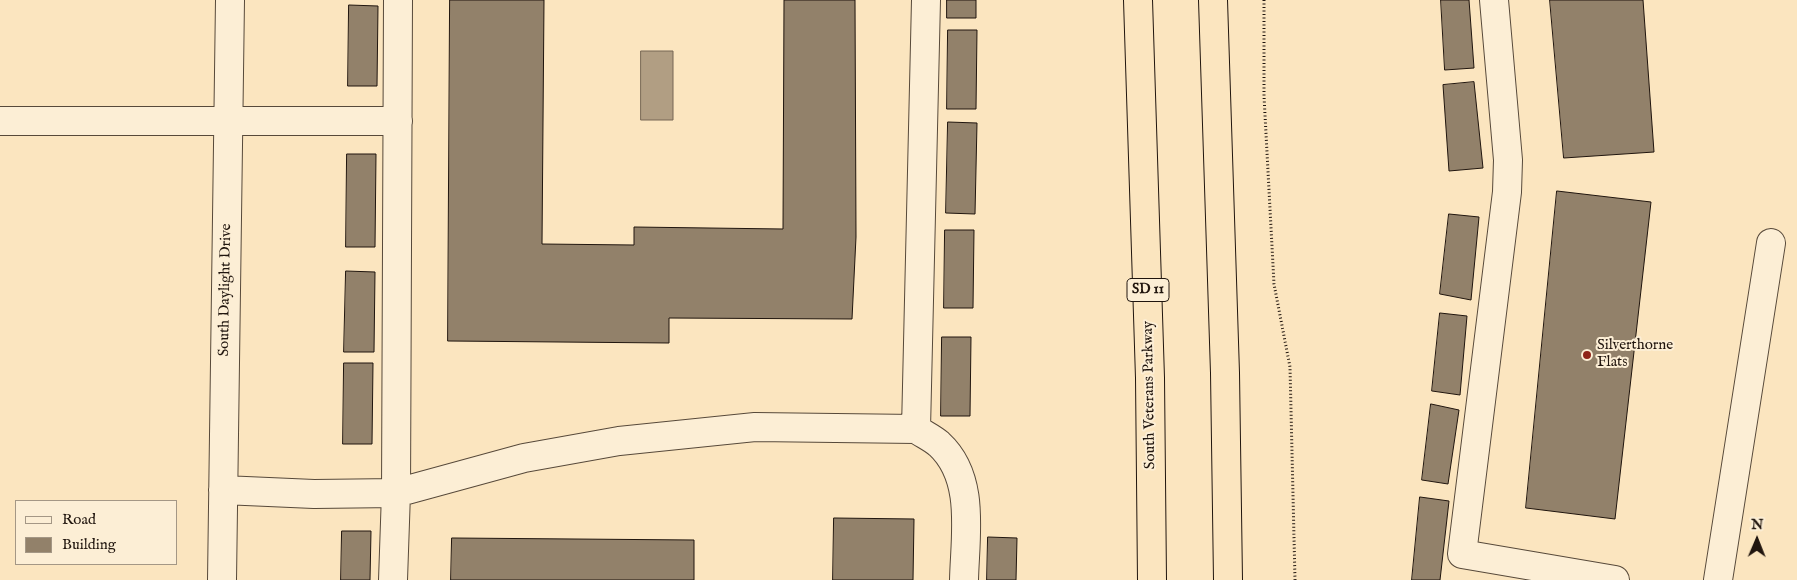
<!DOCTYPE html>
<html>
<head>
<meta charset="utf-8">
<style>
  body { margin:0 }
  #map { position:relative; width:1797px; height:580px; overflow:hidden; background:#fbe5bf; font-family:"IM FELL English",serif }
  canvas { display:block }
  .legend { position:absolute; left:15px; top:500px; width:162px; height:65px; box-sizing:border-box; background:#fceed5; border:1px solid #a49785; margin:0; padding:6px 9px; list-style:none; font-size:15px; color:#20150e }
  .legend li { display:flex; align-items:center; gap:10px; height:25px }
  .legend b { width:25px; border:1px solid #a49785 }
  .north { position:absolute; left:1732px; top:515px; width:50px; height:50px; -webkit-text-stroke:4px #fceed5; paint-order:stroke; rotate:1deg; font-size:14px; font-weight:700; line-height:20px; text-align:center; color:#20150e }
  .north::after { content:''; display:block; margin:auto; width:18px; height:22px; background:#20150e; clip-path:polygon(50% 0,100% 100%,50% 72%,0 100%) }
</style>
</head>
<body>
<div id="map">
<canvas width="1797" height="580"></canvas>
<ul class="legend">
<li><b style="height:6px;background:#fceed5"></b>Road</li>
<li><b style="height:14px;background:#92816a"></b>Building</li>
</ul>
<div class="north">N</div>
</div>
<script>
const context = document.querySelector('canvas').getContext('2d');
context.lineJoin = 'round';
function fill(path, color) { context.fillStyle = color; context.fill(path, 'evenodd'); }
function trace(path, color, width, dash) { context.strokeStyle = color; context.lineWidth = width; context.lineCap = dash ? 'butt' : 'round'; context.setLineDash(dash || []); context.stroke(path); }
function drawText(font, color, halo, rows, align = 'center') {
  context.font = font + ' "IM FELL English",serif'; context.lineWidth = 4; context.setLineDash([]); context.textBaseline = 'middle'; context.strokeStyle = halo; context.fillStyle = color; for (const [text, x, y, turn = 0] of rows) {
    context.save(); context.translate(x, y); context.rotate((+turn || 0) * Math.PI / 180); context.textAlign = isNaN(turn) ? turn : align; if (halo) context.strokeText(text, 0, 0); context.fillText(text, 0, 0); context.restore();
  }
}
const water = new Path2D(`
  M641,51h32v69h-32z`);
fill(water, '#b19e83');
trace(water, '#776754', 1);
const building = new Path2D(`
  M450,0h94l-2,244 92,1v-18l149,2 1,-229h71l1,237 -4,82 -183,-1v25l-221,-2z
  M947,0h29v18h-29z
  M1441,0h28l5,68 -29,2z
  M1550,0h93l11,152 -90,6z
  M349,5l29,1 -1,80h-29z
  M948,30h29l-1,79h-29z
  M1474,82l9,86 -34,3 -6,-86z
  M948,122l29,1 -2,91 -29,-1z
  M347,154h29l-1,93h-29z
  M1557,191l94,11 -36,317 -89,-11z
  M1449,214l30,3 -8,83 -31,-6z
  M945,230h29l-1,78h-29z
  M346,271l29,1 -1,80h-30z
  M1440,313l27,3 -7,79 -28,-4z
  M942,337h29l-1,79h-29z
  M344,363h29l-1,81h-29z
  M1431,404l28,6 -11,74 -26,-4z
  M1420,497l29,4 -9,79h-28z
  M834,518l80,1 -1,61h-80z
  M342,531h29l-1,49h-29z
  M988,537l29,1 -1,42h-29z
  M452,538l242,2v40h-243z`);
fill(building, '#92816a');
trace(building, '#20150e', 1);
const minor = new Path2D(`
  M1494,0l14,160 -1,32 -45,362 153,26
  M0,121h398
  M916,429c7,5 16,9 23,15 37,34 26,91 25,136
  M223,490l91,4 82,-1 128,-35 95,-17 136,-14 161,2 10,-429
  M222,580l8,-580
  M393,580l3,-87 2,-493
  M1718,580l53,-337`);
const highway = new Path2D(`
  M1138,0l12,378 2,202
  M1213,0l12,373 3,207`);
trace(minor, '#57493a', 30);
trace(highway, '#20150e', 30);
trace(new Path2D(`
  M1264,0v96l10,188 16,83 5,213`), '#20150e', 3, [1, 2.5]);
trace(minor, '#fceed5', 28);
trace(highway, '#fbe5bf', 28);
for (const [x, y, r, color] of [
  [1587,355,5,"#8f2418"]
]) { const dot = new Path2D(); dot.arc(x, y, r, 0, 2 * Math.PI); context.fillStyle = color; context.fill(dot); trace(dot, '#fceed5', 2); }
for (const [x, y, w] of [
  [1148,290,42]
]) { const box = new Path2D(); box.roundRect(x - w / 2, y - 11.5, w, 23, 4); context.fillStyle = '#fceed5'; context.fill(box); trace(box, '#20150e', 1); }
drawText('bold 14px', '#20150e', null, [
  ["SD 11",1148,290]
]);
drawText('15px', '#20150e', '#fceed5', [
  ["South Daylight Drive",226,290,-89],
  ["South Veterans Parkway",1150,395,-91]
]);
drawText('15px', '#20150e', '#fceed5', [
  ["Silverthorne",1597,346],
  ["Flats",1597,363]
], 'left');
</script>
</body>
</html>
